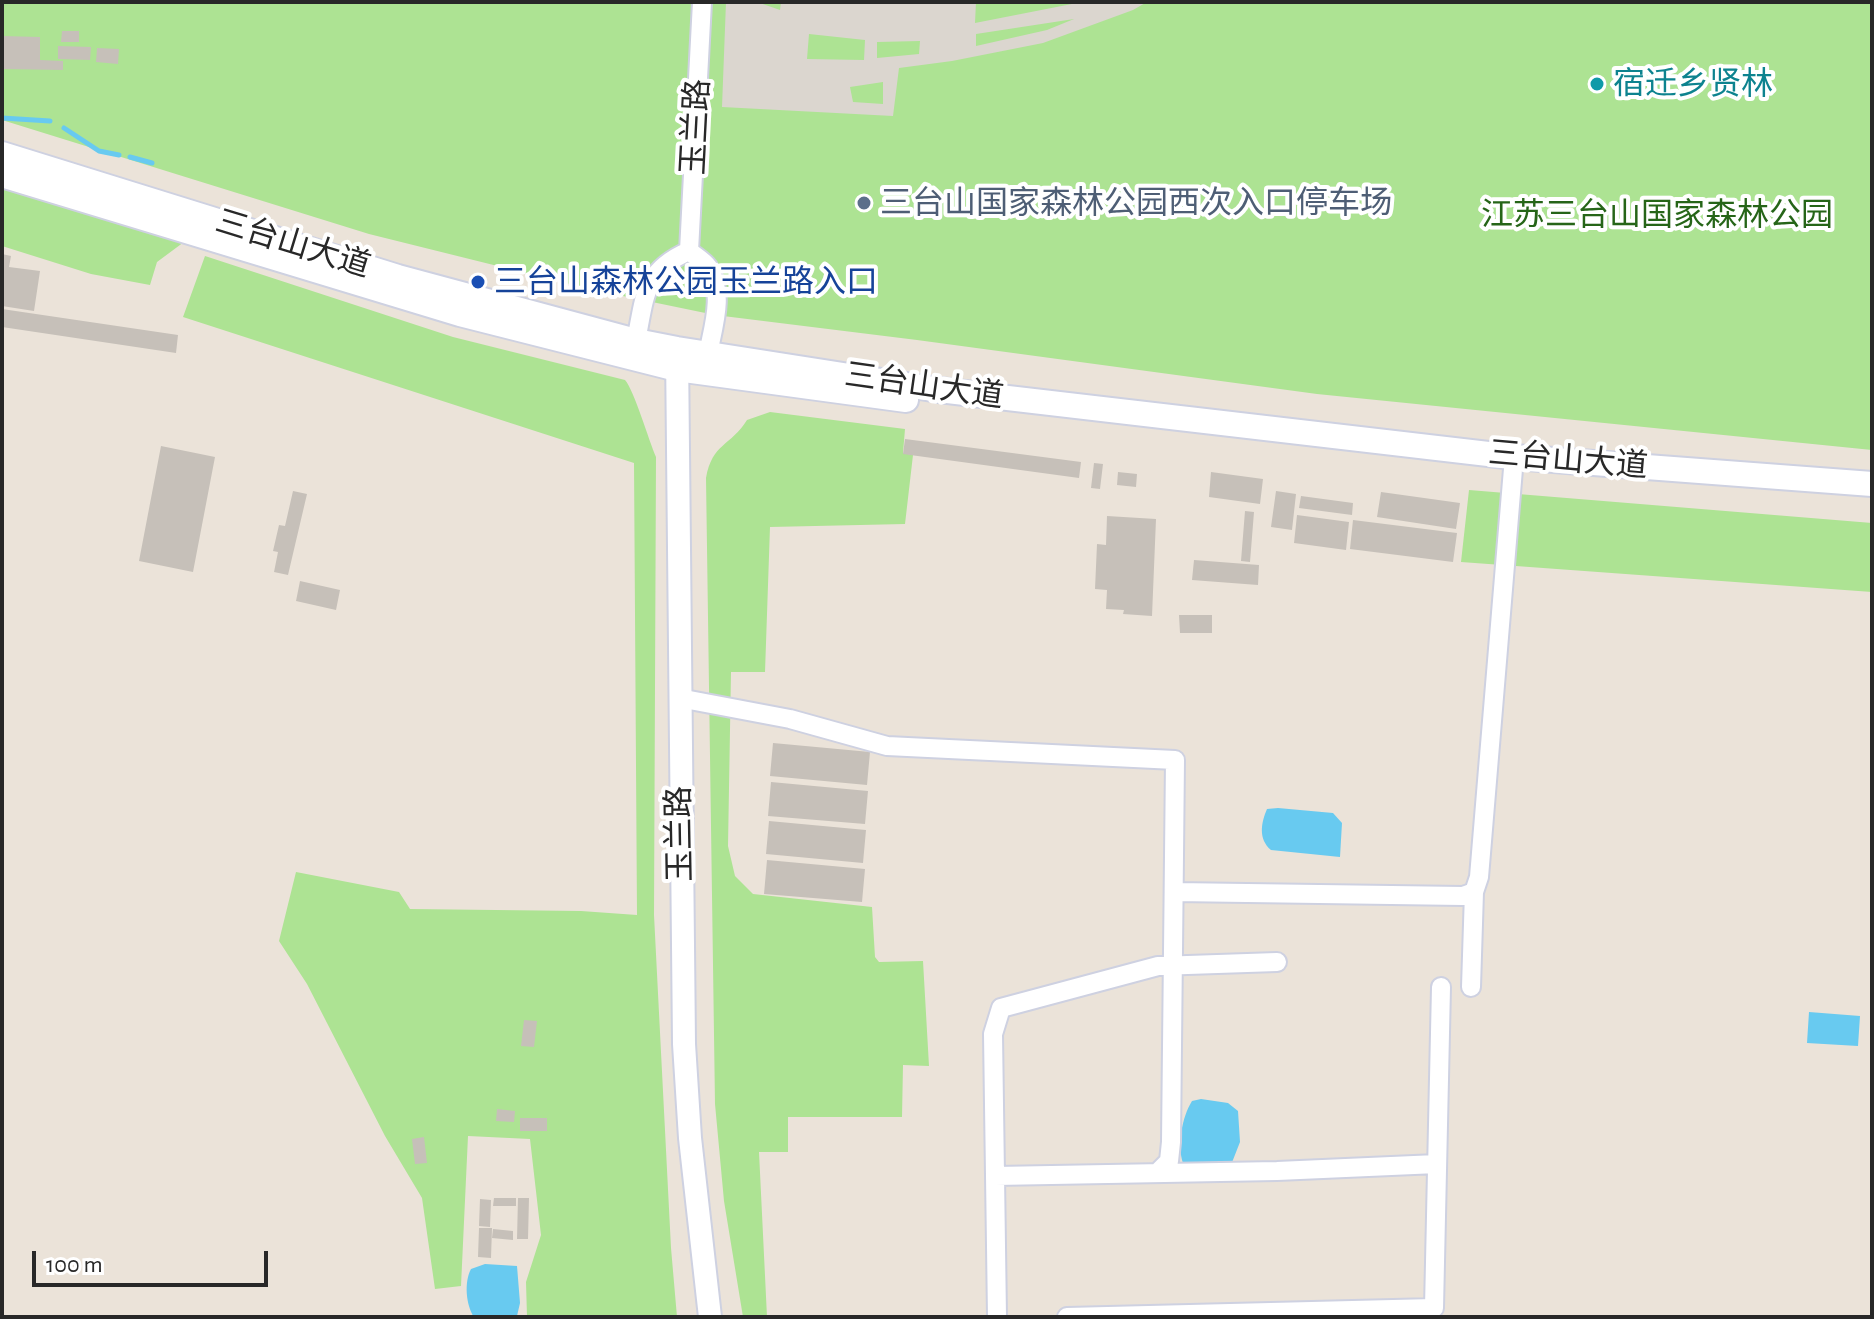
<!DOCTYPE html>
<html>
<head>
<meta charset="utf-8">
<style>
  body { margin:0 }
  #map { position:relative; width:1874px; height:1319px; overflow:hidden; background:#ebe3d9; font-family:"Alegreya Sans",sans-serif }
  canvas { display:block }
  .frame { position:absolute; inset:0; border:4px solid #282828; pointer-events:none }
  .scale { position:absolute; left:32px; top:1251px; width:236px; height:36px; box-sizing:border-box; border:4px solid #282828; border-top:0; padding-left:10px; font-size:24px; line-height:28px; white-space:nowrap; color:#282828; -webkit-text-stroke:6px #fff; paint-order:stroke }
</style>
</head>
<body>
<div id="map">
<canvas width="1874" height="1319"></canvas>
<div class="frame"></div>
<div class="scale">100 m</div>
</div>
<script>
const context = document.querySelector('canvas').getContext('2d');
context.lineJoin = 'round';
function fill(path, color) { context.fillStyle = color; context.fill(path, 'evenodd'); }
function trace(path, color, width, dash) { context.strokeStyle = color; context.lineWidth = width; context.lineCap = dash ? 'butt' : 'round'; context.setLineDash(dash || []); context.stroke(path); }
function drawText(font, color, halo, rows, align = 'center') {
  context.font = font + ' "Alegreya Sans","Noto Sans SC",sans-serif'; context.lineWidth = 8; context.setLineDash([]); context.textBaseline = 'middle'; context.strokeStyle = halo; context.fillStyle = color; for (const [text, x, y, turn = 0] of rows) {
    context.save(); context.translate(x, y); context.rotate((+turn || 0) * Math.PI / 180); context.textAlign = isNaN(turn) ? turn : align; if (halo) context.strokeText(text, 0, 0); context.fillText(text, 0, 0); context.restore();
  }
}
fill(new Path2D(`
  M2,2h1870v448l-555,-56 -400,-54 -202,-25 -121,-25 -225,-56 -367,-114z
  M2,188l182,54 -27,20 -7,23 -59,-11 -89,-28z
  M205,256l248,81 172,43c9,10 24,61 31,77l-2,458 17,333 6,69h-150l-1,-35 15,-47 -11,-96 -62,-3 -7,150 -26,3 -13,-91 -37,-62 -78,-152 -28,-43 17,-69 103,20 11,17 171,2 56,4 -3,-452 -451,-146z
  M770,412l135,17 -2,24 10,2 -8,69 -135,3 -5,145h-34l-3,174 7,30 18,18 119,13 3,50 4,5 44,-1 6,105 -26,-1 -1,52h-114v35h-29l8,165h-24l-19,-116 -9,-97 -9,-626c6,-35 25,-32 41,-58z
  M1469,490l403,33v69l-411,-30z`), '#ade393');
fill(new Path2D(`
  M726,2h31l23,8 1,-8h195l-1,21 107,-21h65l-14,8 -90,33 -91,18 -53,7 -6,48 -171,-9zM1074,19l-27,11 -71,16v-12zM809,34l56,6 -1,20 -57,-1zM920,41l-1,13 -42,4v-16zM883,82v22l-30,-2 -3,-15z`), '#dbd6cf');
fill(new Path2D(`
  M1278,808l55,5 9,10 -2,34 -69,-7c-13,-11 -10,-27 -4,-41z
  M1809,1012l51,4 -2,30 -51,-3z
  M1201,1099l27,4 10,8 2,31 -9,23 -41,1 -7,-3c-6,-18 -1,-46 9,-62z
  M485,1264l32,2 3,37 -3,13 -43,1c-8,-12 -10,-35 -3,-48z`), '#68caf0');
trace(new Path2D(`
  M2,118l48,3
  M64,128l35,23 20,4
  M130,157l22,6`), '#68caf0', 5);
fill(new Path2D(`
  M62,31h17v11h-18z
  M2,36l38,1v23l23,1v9l-61,-1z
  M58,46l33,1 -1,13 -32,-1z
  M97,48l22,1 -1,15 -22,-2z
  M2,254l9,2 -2,11 31,4 -6,40 -32,-5z
  M2,309l176,26 -2,18 -174,-26z
  M905,439l176,23 -2,16 -176,-24z
  M161,446l54,11 -22,115 -54,-11z
  M1094,463l9,1 -3,25 -9,-1z
  M1118,472l19,2 -1,13 -19,-2z
  M1211,472l52,7 -3,25 -51,-7z
  M293,491l14,3 -19,81 -14,-3 4,-20 -5,-1 6,-26 6,1z
  M1276,491l20,3 -4,36 -21,-3z
  M1381,492l79,11 -4,26 -79,-12z
  M1301,496l52,7 -1,12 -53,-7z
  M1245,511l9,1 -4,50 -9,-1z
  M1297,515l52,7 -3,28 -52,-7z
  M1107,516l49,3 -4,97 -29,-2 1,-4 -18,-1 1,-19 -12,-1 2,-45 9,1z
  M1353,520l104,13 -4,29 -103,-13z
  M1194,560l65,5 -1,20 -66,-5z
  M300,581l40,9 -4,20 -40,-9z
  M1179,615h33v18h-32z
  M773,743l97,9 -3,33 -97,-9z
  M771,782l97,9 -3,33 -97,-8z
  M769,821l97,9 -3,33 -97,-9z
  M767,860l98,9 -3,33 -98,-8z
  M524,1020l13,1 -3,26 -13,-1z
  M497,1109l18,2 -1,11 -18,-1z
  M520,1118h27v13h-27z
  M424,1137l3,26 -12,1 -3,-25z
  M494,1198h22v8h-23z
  M518,1198h11l-1,41h-11z
  M480,1199l11,1 -1,27 -11,-1z
  M479,1228h13l-1,30 -13,-1z
  M493,1229l20,2v9l-21,-2z`), '#c6c0b9');
const minor = new Path2D(`
  M689,251l13,-249
  M636,341c9,-44 7,-70 53,-90 6,5 15,10 19,16 17,26 5,60 0,87
  M679,698l111,21 97,27 288,14 -4,382 -2,19 -12,12
  M1175,892l288,4 11,-4
  M1471,987l3,-95 5,-15 35,-420
  M995,1176l282,-5 160,-7
  M997,1317l-4,-283 8,-26 157,-42 119,-4
  M1067,1317l367,-9 7,-321`);
const tertiary = new Path2D(`
  M677,350l7,694 6,94 20,179`);
const secondary = new Path2D(`
  M2,154l396,123 238,64 41,8 262,41 575,67 358,27
  M2,175l458,139 217,55 229,31`);
trace(minor, '#ced1e1', 22);
trace(tertiary, '#ced1e1', 26);
trace(secondary, '#ced1e1', 28);
trace(minor, '#fff', 18);
trace(tertiary, '#fff', 22);
trace(secondary, '#fff', 24);
for (const [x, y, r, color] of [
  [1597,84,8,"#0f9aa8"],
  [864,203,8,"#5c6f8a"],
  [478,282,8,"#1a4fb4"]
]) { const dot = new Path2D(); dot.arc(x, y, r, 0, 2 * Math.PI); context.fillStyle = color; context.fill(dot); trace(dot, '#fff', 3); }
drawText('32px', '#0d838f', '#fff', [
  ["宿迁乡贤林",1613,84]
], 'left');
drawText('32px', '#282828', '#fff', [
  ["玉兰路",696,127,-87],
  ["三台山大道",293,244,17],
  ["三台山大道",924,386,8],
  ["三台山大道",1568,460,5],
  ["玉兰路",680,834,-91]
]);
drawText('32px', '#4e5e75', '#fff', [
  ["三台山国家森林公园西次入口停车场",880,203]
], 'left');
drawText('32px', '#266518', '#fff', [
  ["江苏三台山国家森林公园",1657,215]
]);
drawText('32px', '#164399', '#fff', [
  ["三台山森林公园玉兰路入口",494,282]
], 'left');
</script>
</body>
</html>
